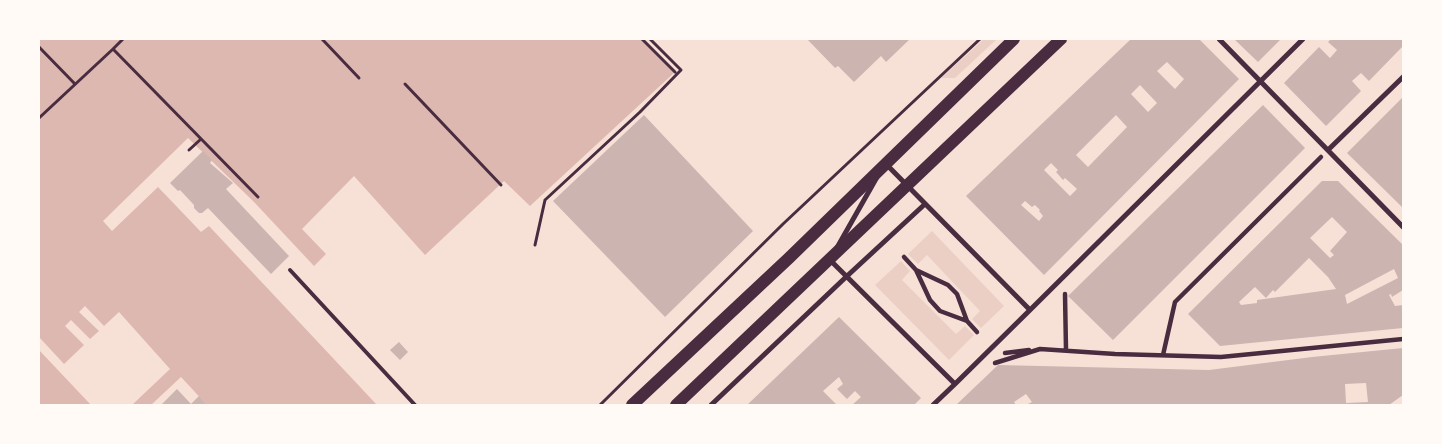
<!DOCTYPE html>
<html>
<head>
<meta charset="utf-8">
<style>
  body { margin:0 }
  #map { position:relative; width:1442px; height:444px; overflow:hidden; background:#f7e1d7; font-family:"Source Sans 3",sans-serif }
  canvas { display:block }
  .frame { position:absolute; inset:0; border:40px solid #fffaf5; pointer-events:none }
</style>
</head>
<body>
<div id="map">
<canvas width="1442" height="444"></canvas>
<div class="frame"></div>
</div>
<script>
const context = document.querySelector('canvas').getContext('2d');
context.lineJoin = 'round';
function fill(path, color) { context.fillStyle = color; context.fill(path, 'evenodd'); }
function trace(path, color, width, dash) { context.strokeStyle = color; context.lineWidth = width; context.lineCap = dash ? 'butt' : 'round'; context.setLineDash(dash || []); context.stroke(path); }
fill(new Path2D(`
  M984,39h13l-42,39h-14z
  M932,231l72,75 -23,22 -9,-9 8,-8 -53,-56 -9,9 -10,-10z
  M901,261l9,10 -8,9 54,54 9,-8 9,9 -25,25 -74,-75z`), '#ebcfc5');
fill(new Path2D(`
  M39,39h603l33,33 -145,134 -26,-25 -79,74 -71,-79 -52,53 24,25 -12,12 -60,-64 -66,-64 -85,83 9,10 46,-44 43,45 8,-6 168,179h-170l-26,-28 -30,28h-19l38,-36 -51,-57 -15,14 -19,-20 -6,6 20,19 -9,8 -19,-19 -6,6 19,19 -20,19 -25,-27z
  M39,350l52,55h-52z`), '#dcb8b0');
fill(new Path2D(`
  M807,39h103l-24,23 -5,-6 -27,26 -16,-16 -3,2z
  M1131,39h68l40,40 -195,196 -78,-79zM1167,62l17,17 -9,10 -18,-18zM1140,85l17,18 -9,9 -17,-18zM1116,115l11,12 -39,40 -12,-12zM1051,163l7,7 -2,2 7,8 2,-2 12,11 -7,7 -26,-26zM1025,201l7,6 3,-2 5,5 -1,1 4,5 -4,5 -18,-16z
  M1234,39h47l-23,23z
  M1331,39h72v7l-34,35 -8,-8 -9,8 9,10 -35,35 -42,-43 35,-36 11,11 7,-8 -9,-8z
  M1403,97v111l-56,-55z
  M1263,105l42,43 -192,192 -45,-44z
  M644,115l109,116 -88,86 -112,-116z
  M203,151l9,9 -2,3 23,20 -7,6 63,67 -18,18 -63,-66 -6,5h-3l-5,-5v-3l-14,-15 -2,1 -8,-8z
  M1322,181h16l65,64v45l-11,7 -1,-3 -2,1 6,11 8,-1v23l-183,18 -32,-32zM1332,217l15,15 -17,19 4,4 -4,3 -20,-20zM1309,258l19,19 8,12 -79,11v3l-16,2 -2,-3 16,-15 11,11 7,-8 2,2zM1394,269l4,9 -51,26 -2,-9z
  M839,317l82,81 -7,7h-62l9,-8 -6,-6 -8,8 -10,-10 6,-5 -4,-7 -16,14 14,14h-90z
  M399,342l9,10 -8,8 -10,-10z
  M1403,348v47l-14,10h-363l6,-3 -6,-8 -12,8 2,3h-60l42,-40 211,5 103,-13zM1366,383l2,19 -22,1 -1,-19z
  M177,389l14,15 8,-8 8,9h-46z`), '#ccb4b1');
trace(new Path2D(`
  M322,39l37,39
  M642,39l33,33
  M39,47l36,37
  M113,49l10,-10
  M405,84l96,101
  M39,118l74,-69 145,148
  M189,150l12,-11
  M535,245l10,-45 95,-88 41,-42 -31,-31
  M600,405l183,-181 197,-185`), '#4a2c40', 3);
trace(new Path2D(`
  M290,270l125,135`), '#4a2c40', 4);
trace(new Path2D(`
  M904,257l12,13 32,15 9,9 10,27
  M916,270l14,30 10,11 27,10 10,11
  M1065,294l1,56
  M1005,353l24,-3
  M1163,355l12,-53 146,-145
  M995,363l45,-14 75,5 106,3 182,-18`), '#4a2c40', 4.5);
trace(new Path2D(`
  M1219,39l184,188
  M1328,150l75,-73
  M885,163l145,147 -75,74 -125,-124z
  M1030,310l273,-271
  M711,405l135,-128 79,-73
  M933,405l22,-21`), '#4a2c40', 5);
trace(new Path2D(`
  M632,405l157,-147 225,-219
  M676,405l385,-366`), '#4a2c40', 12);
</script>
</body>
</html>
